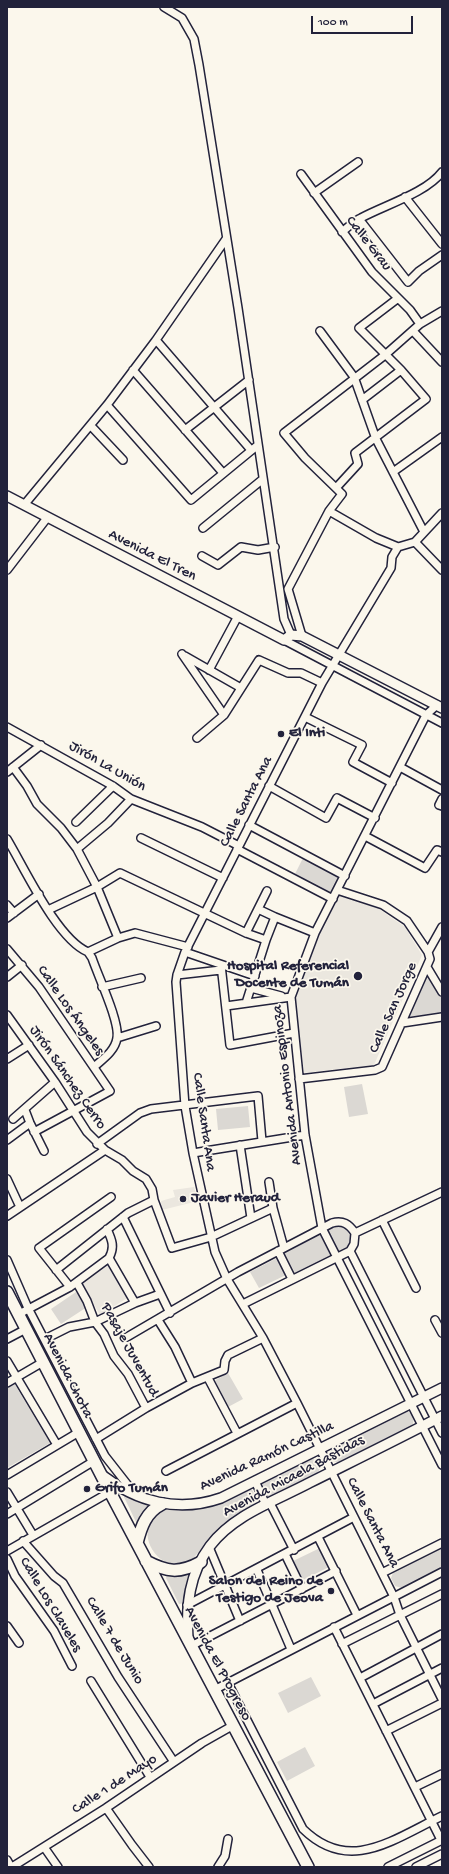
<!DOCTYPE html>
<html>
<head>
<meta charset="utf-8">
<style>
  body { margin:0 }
  #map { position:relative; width:449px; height:1874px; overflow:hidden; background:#fbf7ec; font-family:"Gochi Hand",sans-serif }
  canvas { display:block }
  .frame { position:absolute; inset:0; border:8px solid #22223b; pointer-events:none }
  .scale { position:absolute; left:311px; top:16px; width:102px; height:18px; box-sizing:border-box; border:2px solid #22223b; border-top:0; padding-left:5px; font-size:12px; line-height:14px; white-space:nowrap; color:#22223b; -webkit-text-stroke:3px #fbf7ec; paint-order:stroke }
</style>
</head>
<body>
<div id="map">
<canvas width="449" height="1874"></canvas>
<div class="frame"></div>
<div class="scale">100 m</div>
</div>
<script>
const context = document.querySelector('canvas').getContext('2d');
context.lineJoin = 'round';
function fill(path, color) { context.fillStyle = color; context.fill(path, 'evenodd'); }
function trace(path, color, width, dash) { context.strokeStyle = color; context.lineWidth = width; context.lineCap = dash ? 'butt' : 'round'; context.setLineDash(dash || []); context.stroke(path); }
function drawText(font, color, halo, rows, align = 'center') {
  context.font = font + ' "Gochi Hand",sans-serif'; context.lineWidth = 3.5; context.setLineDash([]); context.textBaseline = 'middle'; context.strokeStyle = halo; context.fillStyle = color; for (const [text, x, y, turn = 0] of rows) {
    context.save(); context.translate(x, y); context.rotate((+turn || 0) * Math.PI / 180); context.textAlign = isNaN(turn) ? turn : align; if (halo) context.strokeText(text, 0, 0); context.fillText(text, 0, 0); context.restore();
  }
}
fill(new Path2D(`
  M340,895l39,14 26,18 17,28 -48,110 -70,8 -9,-75 20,-57z
  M194,1187l4,14 -36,9 -1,-9 14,-4 -2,-7z
  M108,1262l21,35 -29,18 -19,-33z`), '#ebe7df');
fill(new Path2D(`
  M303,858l38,19 -9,17 -37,-20z
  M427,976l2,1 13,22v14l-32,5 -2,-1z
  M362,1084l6,30 -19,3 -5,-30z
  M248,1106l2,21 -32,3 -2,-21z
  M335,1225l10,1c11,12 10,20 -6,27l-12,-24z
  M320,1232l12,24 -37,17 -11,-21z
  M277,1258l9,17 -27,13 -9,-16z
  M76,1292l11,15 -26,17 -10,-15z
  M228,1373l15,26 -15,8 -14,-26z
  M14,1383l36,60 -43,25v-81z
  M406,1411c9,3 9,10 5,17l-71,35 -8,-2 -3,-6 3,-7z
  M310,1458c7,2 9,4 10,11l-5,7 -43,22 -5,-1 -6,-6v-6l5,-6z
  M245,1490h7c3,5 6,9 3,14 -4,7 -24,14 -32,20 -15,12 -20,26 -33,37 -29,16 -57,-26 -34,-46 14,-12 36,-5 53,-9 13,-3 25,-10 36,-16z
  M126,1494l23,11 1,3 -11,15 -3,-1 -12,-25z
  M442,1547v20l-40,21 -7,-2 -4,-8 2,-5z
  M320,1548l9,19 -28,14 -10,-19z
  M167,1575l21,1 -4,27 -5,1 -13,-26z
  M311,1677l10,19 -33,17 -10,-20z
  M305,1747l10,19 -28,15 -10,-19z`), '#dbd8d3');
const minor = new Path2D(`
  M164,7l18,11 12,21 5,26 39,243 46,311 7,16
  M301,174l71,98 38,38 10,14
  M314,193l44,-31
  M405,197l37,47
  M359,219l49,63 11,-11 23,-16
  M342,232c6,-5 12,-11 19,-14 24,-13 65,-25 81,-46
  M320,331l34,46 22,62 48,93
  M413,331l29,31
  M156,340l95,110
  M133,370l90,103
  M362,400l39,-30
  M107,405l84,95 67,-55
  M91,426l32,34
  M185,430l64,-50
  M393,472l49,-35
  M336,488l22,-24 -3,-11 71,-54 -25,-29 -42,-42 38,-29
  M24,505l83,-100 49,-65 70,-101
  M329,511l47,27 22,9 17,-5 27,-29
  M203,528l60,-49
  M415,542l27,28
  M398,547l-6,10 -1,11 -69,115 -137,269 -8,23 -1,7 9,124 8,47 22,99 12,27 36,59 34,65 97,194 6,18 42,84
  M202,556l16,9 23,-18 17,3 17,-3
  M7,570l40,-52
  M302,636l-14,-47 41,-78 13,-17 -37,-36 -21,-25 101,-78 35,-31 22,-13
  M284,640l158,83
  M182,654l42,61
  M185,656l56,32
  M209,670l29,-54
  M437,705l-11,10 -111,218 -24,64 14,138 17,93 120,237
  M305,717l57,28 -9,17 39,21
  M7,727l106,59 18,13 71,28 37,19
  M197,738l27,-23 35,-55 29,13h13l21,10
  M13,767l14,19 10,18 24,24 16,21 20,38 21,51
  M400,767l42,23
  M7,772l34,-27
  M269,786l57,32 11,-20 38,20
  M442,799l-3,6 3,1
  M76,822l37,-36
  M249,825l96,51
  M365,836l60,32 12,-18 5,2
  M141,838l82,40
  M7,839c18,30 50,100 81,113
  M77,849l31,-26 23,-24
  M237,849l96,50
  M7,905l7,8
  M258,909l17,8 40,16
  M48,910l49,-23 23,-14 126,60 20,7
  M7,918l32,-24
  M246,933l21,-42
  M7,949l32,38 71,104 -76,41
  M88,952l4,6c6,18 28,64 25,80 -2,13 -14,21 -23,29
  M88,952l30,-14 17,-5 53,14
  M185,952l70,24
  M428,952l14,-25
  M221,965l9,80 64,-12
  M427,967l15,25
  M177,975l44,-5
  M7,977l15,-12
  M102,987l39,-9
  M251,988l30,8
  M246,1003l20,-63 9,-23
  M226,1006l65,-9
  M7,1015l48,67 32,50 18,18 17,10 11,11 13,8 6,10 2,11 18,48 39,-11 62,-29
  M402,1023l40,-6
  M117,1038l39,-12
  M7,1059l22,-14
  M299,1079l76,-9 7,-3 48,-108 -2,-7 -21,-31 -24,-16 -46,-15
  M25,1110l5,13 14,28
  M13,1119l42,-37
  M7,1140l23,-17
  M97,1144l43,-31 11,-4 107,-13 4,45
  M240,1145l11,73
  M193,1153l112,-18
  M7,1179l13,28
  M269,1182l4,26 11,40
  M7,1216l98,-66
  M123,1217l47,96
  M382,1220l34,68
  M278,1251l14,28
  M350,1251l92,182
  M109,1258l26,45
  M7,1260l21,48 77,148 29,37
  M56,1270l72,-57 26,-13
  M77,1283l10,18 8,21 9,12 10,22 14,18 18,34
  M70,1287l-31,-39 72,-51
  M243,1304l107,-53 4,-7 1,-11 87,-41
  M19,1314l51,-27 39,-29c6,-11 3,-18 -2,-29
  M158,1320l17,27 17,36
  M435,1320l7,13
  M127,1337l111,-65 94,-49c11,-3 17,1 23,10
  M7,1339l19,-10
  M45,1339l24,-12 26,-5 40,-19 25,-9
  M7,1361l50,84
  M208,1378l29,55
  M7,1383l36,-21
  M96,1439l50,-31 46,-25 32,-13 1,-9 3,-6 35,-17
  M166,1471l131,-68
  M7,1475l72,-43
  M255,1481l11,24
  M7,1492l26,43
  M270,1503l24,47
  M7,1514l87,-53
  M318,1537l39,78
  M23,1541l31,35 9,7 55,94 56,85
  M209,1547l31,74
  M7,1551l103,-59
  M285,1554l17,35
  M7,1559l8,17 39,55 18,35
  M257,1570l34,79
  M382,1573l60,-30
  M187,1605l167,-88
  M7,1626l12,17
  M334,1627l107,213
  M342,1644l100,-50
  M191,1646l145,-75
  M360,1678l82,-44
  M91,1681l59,96
  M228,1683l75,146c46,45 89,11 139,-13
  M214,1690l228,-118
  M373,1704l69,-36
  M386,1731l56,-28
  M415,1787l27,-13
  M106,1808l26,37 17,22
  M44,1847l14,20
  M7,1860l4,7
  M12,1867l94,-59 96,-65 30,-17
  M218,1867l7,-11 3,-17
  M388,1867l54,-27
  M416,1867l26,-13`);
const major = new Path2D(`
  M7,496l277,144 7,-5 11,1 140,72
  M102,1475c35,27 76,38 119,23l221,-110
  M188,1639c-2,-34 1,-65 22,-93 23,-31 65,-45 99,-63 44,-22 89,-44 133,-67`);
const highway = new Path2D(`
  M7,1292l103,200 198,375
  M137,1543c4,-16 9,-31 25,-39
  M146,1561c21,11 33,13 55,1`);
trace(minor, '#22223b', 10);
trace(major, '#22223b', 12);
trace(highway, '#22223b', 14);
trace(minor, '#fbf7ec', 7);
trace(major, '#fbf7ec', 9);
trace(highway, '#fbf7ec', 11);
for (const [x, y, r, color] of [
  [281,734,4,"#22223b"],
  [358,976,5,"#22223b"],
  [183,1199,4,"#22223b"],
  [87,1489,4,"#22223b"],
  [331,1591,4,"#22223b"]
]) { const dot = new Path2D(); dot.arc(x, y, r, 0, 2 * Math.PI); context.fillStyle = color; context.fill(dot); trace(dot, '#fbf7ec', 1.5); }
drawText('15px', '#22223b', '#fbf7ec', [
  ["Calle Grau",368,244,52],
  ["Avenida El Tren",152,556,27],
  ["Jirón La Unión",107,767,30],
  ["Calle Santa Ana",247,802,-63],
  ["Calle San Jorge",394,1008,-66],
  ["Calle Los Ángeles",70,1011,55],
  ["Jirón Sánchez Cerro",67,1078,55],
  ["Avenida Antonio Espinoza",288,1085,-97],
  ["Calle Santa Ana",203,1122,82],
  ["Pasaje Juventud",129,1350,61],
  ["Avenida Chota",67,1376,63],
  ["Avenida Ramón Castilla",267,1457,-25],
  ["Avenida Micaela Bastidas",294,1477,-28],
  ["Calle Santa Ana",372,1523,63],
  ["Calle Los Claveles",50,1605,59],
  ["Calle 7 de Junio",114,1641,59],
  ["Avenida El Progreso",217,1664,62],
  ["Calle 1 de Mayo",115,1785,-33]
]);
drawText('bold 15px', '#22223b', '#fbf7ec', [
  ["El Inti",289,734],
  ["Hospital Referencial",349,967,"right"],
  ["Docente de Tumán",349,984,"right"],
  ["Javier Heraud",191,1199],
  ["Grifo Tumán",95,1489],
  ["Salon del Reino de",323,1582,"right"],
  ["Testigo de Jeova",323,1599,"right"]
], 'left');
</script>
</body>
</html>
